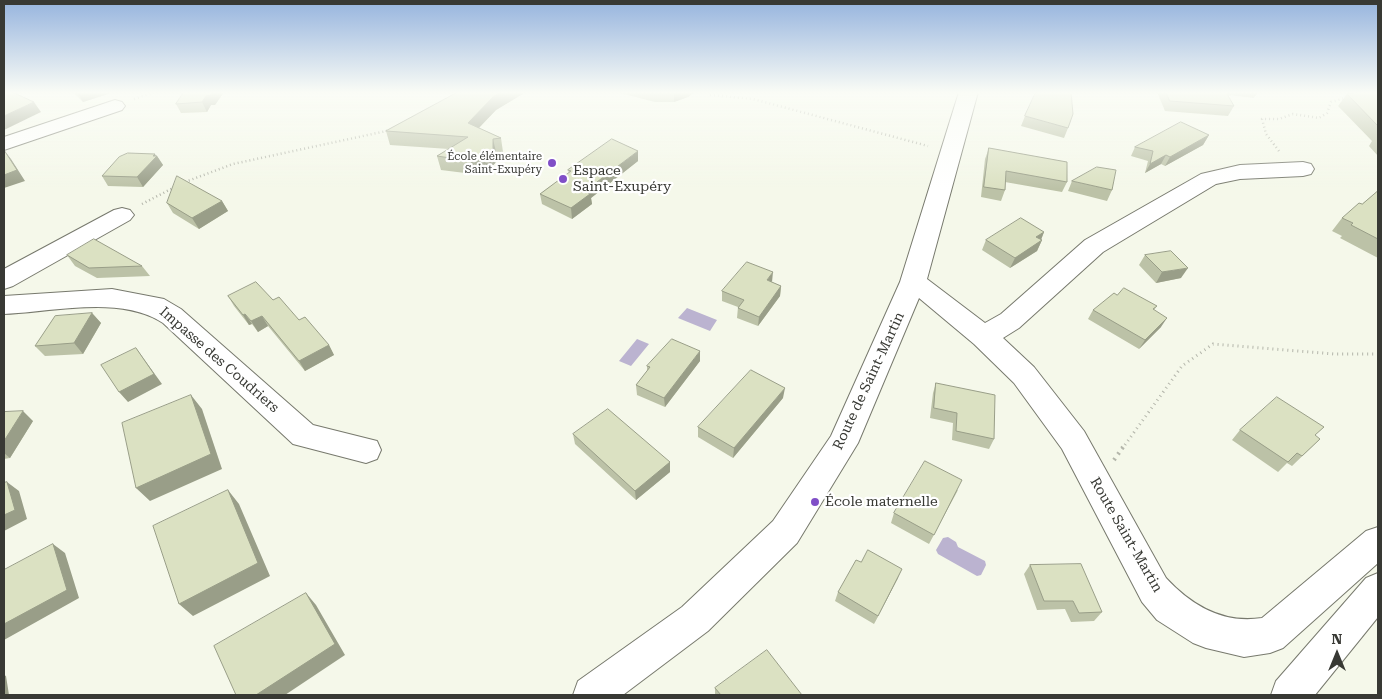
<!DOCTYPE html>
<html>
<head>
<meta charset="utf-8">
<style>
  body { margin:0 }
  #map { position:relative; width:1382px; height:699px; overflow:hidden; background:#f5f8ea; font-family:"Roboto Serif",serif }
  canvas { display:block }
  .frame { position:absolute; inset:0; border:5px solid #383934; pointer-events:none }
  .north { position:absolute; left:1312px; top:629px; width:50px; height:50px; -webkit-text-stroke:4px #fff; paint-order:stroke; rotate:0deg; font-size:14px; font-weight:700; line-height:20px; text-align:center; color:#383934 }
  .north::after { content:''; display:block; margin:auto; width:18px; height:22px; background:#383934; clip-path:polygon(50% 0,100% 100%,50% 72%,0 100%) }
</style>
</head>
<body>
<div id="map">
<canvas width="1382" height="699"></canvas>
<div class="frame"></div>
<div class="north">N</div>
</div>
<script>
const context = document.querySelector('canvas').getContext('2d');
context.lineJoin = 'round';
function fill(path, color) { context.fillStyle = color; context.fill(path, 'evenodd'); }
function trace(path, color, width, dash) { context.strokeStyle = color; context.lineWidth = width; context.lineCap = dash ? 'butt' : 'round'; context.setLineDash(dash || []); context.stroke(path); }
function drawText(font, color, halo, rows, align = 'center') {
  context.font = font + ' "Roboto Serif",serif'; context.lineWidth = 4.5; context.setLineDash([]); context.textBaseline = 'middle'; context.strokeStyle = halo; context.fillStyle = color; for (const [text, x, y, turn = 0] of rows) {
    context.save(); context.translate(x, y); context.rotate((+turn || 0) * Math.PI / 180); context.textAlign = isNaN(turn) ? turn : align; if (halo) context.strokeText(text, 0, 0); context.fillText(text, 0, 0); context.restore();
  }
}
fill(new Path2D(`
  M687,308l30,12 -7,11 -32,-13z
  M637,339l12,5 -18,22 -12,-5z
  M948,537l8,5 2,5 27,14 1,4 -5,10 -4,1 -39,-22 -2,-4 7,-12z`), '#bbb3d0');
const street = new Path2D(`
  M959,92h19l-51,187 58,44 16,-9 84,-74 116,-66 39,-9 63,-3 8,2 3,5 -3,5 -8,2 -63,3 -24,5 -113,68 -84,76 -16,10 31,29 50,64 82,147c26,28 57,46 96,40l104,-87 12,-4v36l-95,85 -13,5 -26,4 -38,-9 -13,-5 -36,-23 -15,-18 -80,-153 -48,-66 -40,-39 -55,-46 -61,145 -61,100 -89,88 -85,64h-50l5,-14 104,-74 91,-86 58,-85 69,-154z
  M115,100l7,2 3,4 -3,4 -118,40v-13z
  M122,208l8,2 4,5 -4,5 -117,66 -9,3v-20l110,-59z
  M112,289l52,10 17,10 132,116 64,16 4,9 -4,9 -11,4 -73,-19 -130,-121c-42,-28 -111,-11 -159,-9v-18z`);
const secondary = new Path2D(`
  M1378,573v44l-63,78h-44l5,-14 90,-103z`);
trace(street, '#77796d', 2);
trace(secondary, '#77796d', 2);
trace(new Path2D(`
  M710,95l43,4 175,47
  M134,99l22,-7
  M1279,151l-13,-17 -4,-15h17l14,-5 26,4 8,-5 4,-11 14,-4 3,-6
  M185,182l48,-18 158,-34
  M142,204l33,-17`), '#b4b6ab', 2.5, [1, 3]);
trace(new Path2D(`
  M1122,449l60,-83 31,-22 121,10h44`), '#b4b6ab', 3, [1, 4]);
trace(new Path2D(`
  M1114,460l9,-13`), '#b4b6ab', 4, [2, 5]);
fill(street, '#fff');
fill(secondary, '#fff');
fill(new Path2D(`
  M73,92h41l-31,10z
  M184,92h40l-9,13h-4l-4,7 -26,1 -5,-9z
  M458,92h68l-30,18 -17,18 22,10 2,14h-7v10l-6,7 -17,5 -32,-4 -4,-14 12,-7 -59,-4 -4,-14z
  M616,92h78l-6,5 -14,5h-19z
  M1157,92h101l-4,6 -26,-3 6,11 -6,10 -63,-5z
  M1378,92v64l-9,-10 3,-5 -34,-35 9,-12z
  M1025,116l43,12 -4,10 -43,-12z
  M1209,135l-6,10 -38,21 -4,-2 -16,9 3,-12 -17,-5 4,-9z
  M989,148l78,34 -5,10 -57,-10v8l-4,11 -20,-4 4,-38z
  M156,156h1l6,9 -20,22 -35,-1 -6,-10z
  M638,161l-47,37 1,6 -20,15 -30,-15 -2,-10 29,-21 -1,-3z
  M1072,181l40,9 -5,11 -39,-10z
  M1378,191v67l-38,-20 2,-2 -10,-5 10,-13 20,-14z
  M222,201l6,10 -29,18 -26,-16 -6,-10z
  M1044,232l-3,8h1l-5,11 -27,17 -28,-18 4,-10z
  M67,255l75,11 8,10 -53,2 -22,-12z
  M1145,255l36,23 -25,5 -17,-18z
  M772,282l9,4 -1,10 -22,30 -21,-8 1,-11 -16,-6v-10z
  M1117,295l40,11 -3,4 7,17 -22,22 -51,-30 5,-9z
  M228,296l45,4 26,20 30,25 5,10 -29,16 -37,-45 -10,6 -6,-8 -3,1 -15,-19z
  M92,313l9,10 -18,31 -38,2 -10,-10z
  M700,361l-35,46 -28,-12 -1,-10 11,-14v-5z
  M936,383l58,56 -5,10 -37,-9 1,-17 -23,-5 3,-25z
  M783,398l-50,60 -35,-21v-10z
  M4,412l29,9 -23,37 -6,1z
  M1240,430l80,9 -28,27 -5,-3 -9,9 -46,-32z
  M573,434l97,28v10l-34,28 -61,-56z
  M958,490l-29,54 -38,-21 3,-10z
  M861,562l37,16 -24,46 -39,-23 3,-9z
  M1030,565l72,47 -8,9 -23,1 -6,-13 -28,1 -13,-36z
  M715,688l87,7h-87z`), '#bcc2a7');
fill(new Path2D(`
  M77,92h37l-31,10z
  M213,92h11l-9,13h-4l-4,7 -5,-10 4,-6z
  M501,92h25l-30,18 -25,26 -3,-13 25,-26z
  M674,92h20l-6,5 -14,5z
  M34,102l7,10 -37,18v-14z
  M1209,135l-6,10 -38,21 5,-9z
  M493,139l3,13v10l-6,7 -17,5 -3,-13z
  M4,150l7,9 14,22 -21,7z
  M638,151v10l-47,37 1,6 -20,15 -1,-11 14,-17z
  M155,154l1,2h1l6,9 -20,22 -6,-10z
  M1166,155l-5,9 -16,9 5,-9z
  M222,201l6,10 -29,18 -7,-11z
  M1044,232l-4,10 2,-2 -5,11 -27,17 5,-10 21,-21z
  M1188,268l-7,10 -25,5 6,-11z
  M773,272l-1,10 -5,-2z
  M781,286l-1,10 -22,30 1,-9z
  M92,313l9,10 -18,31 -9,-11z
  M245,314l7,10 -3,1 -6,-10z
  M262,316l6,10 -10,6 -7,-11z
  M1167,318l-6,9 -22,22 6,-9z
  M329,345l5,10 -29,16 -6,-10z
  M136,348l26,36 -34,18 -9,-10z
  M700,351v10l-35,46 -1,-9z
  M785,388l-2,10 -50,60 1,-10z
  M191,395l11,14 20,60 -72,32 -14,-13z
  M23,411l10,10 -23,37 -6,-5v-12z
  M670,462v10l-34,28 -1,-9z
  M7,482l12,9 8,28 -23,12v-16z
  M228,490l11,14 31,72 -77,40 -14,-12z
  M53,544l12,9 14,45 -75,42v-16z
  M902,569l-4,9 -24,46 4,-8z
  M306,593l10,12 29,50 -60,40h-29z
  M4,675l2,1 3,19h-5z`), '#999e88');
const building = new Path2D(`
  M4,92h8l22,10 -30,14z
  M184,92h29l-2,3 -5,1 -4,6 -26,2z
  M458,92h43l-8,5 -25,26 33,15 -8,1v10l-6,7 -17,5 -33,-5 31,-19 -82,-6z
  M1036,92h35l2,22 -5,14 -43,-12z
  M1166,92h60l8,14 -64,-5z
  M1361,92h17v34l-31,-32z
  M1181,122l28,13 -39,22 -4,-2 -16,9 3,-13 -18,-4z
  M612,139l26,12 -53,40 5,3 -19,14 -31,-14 31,-23 -3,-1z
  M989,148l78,14v20l-61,-11 -1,19 -21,-3z
  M4,150l13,20 -13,5z
  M128,153l27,1 -2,2h4l-20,21 -35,-1 17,-19z
  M1097,167l19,3 -4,20 -40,-9z
  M177,176l45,25 -30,17 -25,-15z
  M1378,191v48l-27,-14 2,-2 -11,-5 17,-15 3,1z
  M1021,218l23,14 -8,5 6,3 -27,18 -29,-18z
  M94,239l48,27 -53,2 -22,-13z
  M1171,251l17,17 -26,4 -17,-17z
  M747,262l26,10 -6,8 14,6 -22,31 -21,-9 6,-8 -22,-9z
  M256,282l17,18 6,-3 20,23 6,-3 24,28 -30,16 -37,-45 -11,5 -6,-7 -2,1 -15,-19z
  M1124,288l33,18 -4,3 14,9 -22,22 -52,-30 21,-17 3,2z
  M92,313l-18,30 -39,3 20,-30z
  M672,339l28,12 -36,47 -28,-13 14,-18 -3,-1z
  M136,348l18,26 -35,18 -18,-27z
  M751,370l34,18 -51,60 -36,-21z
  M936,383l59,12 -1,44 -38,-8 1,-18 -23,-5z
  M191,395l20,59 -75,34 -14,-65z
  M1277,397l47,30 -9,8 5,4 -18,17 -5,-3 -9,9 -48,-32z
  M608,409l62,53 -35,29 -62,-57z
  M23,411l-19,30v-29z
  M925,461l37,19 -28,55 -40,-22z
  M7,482l8,28 -11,5v-32z
  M228,490l30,73 -79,41 -26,-78z
  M53,544l14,46 -63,34v-54z
  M868,550l34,19 -24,47 -40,-24 18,-32 5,2z
  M1081,564l21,48 -23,1 -6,-12h-29l-14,-36z
  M306,593l29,51 -79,51h-20l-22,-49z
  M767,650l35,45h-81l-6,-7z`);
fill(building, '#dbe1c2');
trace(building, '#999e88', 1);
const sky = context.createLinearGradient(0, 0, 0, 189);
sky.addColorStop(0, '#96b4de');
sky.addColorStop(0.49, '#fafcf6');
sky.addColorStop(1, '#fafcf600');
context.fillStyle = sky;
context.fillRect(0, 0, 1382, 189);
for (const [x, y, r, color] of [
  [552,163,5,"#804fc7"],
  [563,179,5,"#804fc7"],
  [815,502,5,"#804fc7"]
]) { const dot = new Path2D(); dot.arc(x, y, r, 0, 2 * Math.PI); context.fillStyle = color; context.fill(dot); trace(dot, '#fff', 2); }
drawText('11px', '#383934', '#fff', [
  ["École élémentaire",542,157],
  ["Saint-Exupéry",542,170]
], 'right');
drawText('14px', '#383934', '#fff', [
  ["Espace",573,171],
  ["Saint-Exupéry",573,187],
  ["École maternelle",825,502]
], 'left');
drawText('14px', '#383934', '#fff', [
  ["Impasse des Coudriers",219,360,41],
  ["Route de Saint-Martin",869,381,-65],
  ["Route Saint-Martin",1126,535,60]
]);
</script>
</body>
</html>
